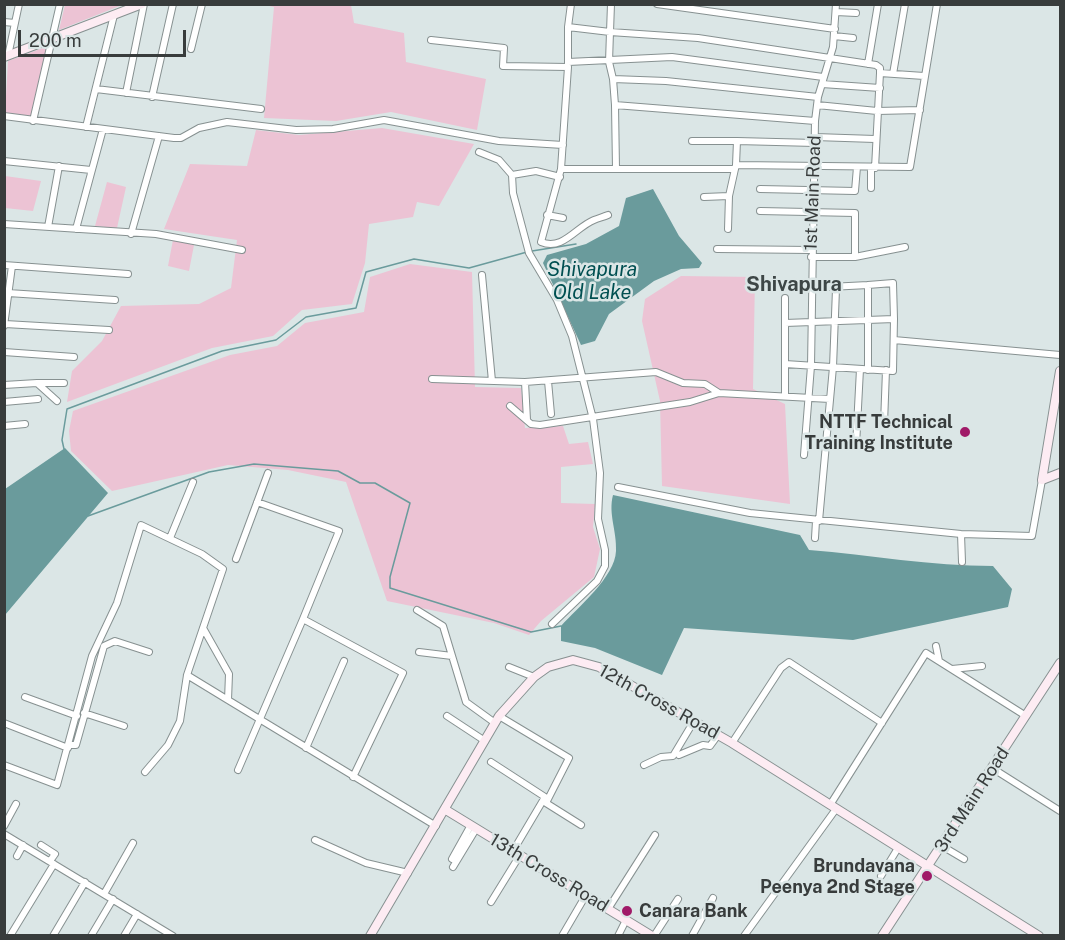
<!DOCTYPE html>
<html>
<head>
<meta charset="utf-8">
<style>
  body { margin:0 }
  #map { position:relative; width:1065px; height:940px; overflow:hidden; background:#dbe6e6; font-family:"Public Sans",sans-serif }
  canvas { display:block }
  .frame { position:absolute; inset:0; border:6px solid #383c3c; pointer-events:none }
  .scale { position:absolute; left:18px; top:30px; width:168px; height:27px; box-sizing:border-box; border:3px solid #383c3c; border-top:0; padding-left:8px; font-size:18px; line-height:21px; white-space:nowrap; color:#383c3c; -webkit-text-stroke:4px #dbe6e6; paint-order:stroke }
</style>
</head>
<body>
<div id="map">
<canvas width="1065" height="940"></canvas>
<div class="frame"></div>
<div class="scale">200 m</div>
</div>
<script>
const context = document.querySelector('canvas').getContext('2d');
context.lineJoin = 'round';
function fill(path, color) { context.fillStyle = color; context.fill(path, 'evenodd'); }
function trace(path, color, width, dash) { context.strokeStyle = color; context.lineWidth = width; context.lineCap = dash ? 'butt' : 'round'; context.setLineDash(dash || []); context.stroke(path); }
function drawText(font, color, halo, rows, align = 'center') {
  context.font = font + ' "Public Sans",sans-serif'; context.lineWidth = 5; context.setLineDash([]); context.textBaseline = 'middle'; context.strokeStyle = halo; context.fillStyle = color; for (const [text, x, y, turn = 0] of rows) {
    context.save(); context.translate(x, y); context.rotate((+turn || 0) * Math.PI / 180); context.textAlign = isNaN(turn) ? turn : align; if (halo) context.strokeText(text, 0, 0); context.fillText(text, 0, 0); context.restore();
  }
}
fill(new Path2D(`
  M65,5v-1l57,1 -63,25z
  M265,5h86l3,18 50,10 2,29 80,17 -9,51 -86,-18 -55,9 -72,-3 10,-111z
  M48,46l-16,70 -27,-2 3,-53z
  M382,128l92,16 -35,62 -22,-4 -4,15 -44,7 -4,39 -13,41 -50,6 -29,26 -61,12 -145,54 5,-31 30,-30 19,-35 78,-2 32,-16 6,-48 -73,-11 26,-65 57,2 9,-36 43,5z
  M5,176l36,5 -8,30 -28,-3z
  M107,182l19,5 -9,41 -22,-2z
  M173,240l21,5 -5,26 -21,-5z
  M410,264l62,8 3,115 46,1 4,40 38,-2 6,18 19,-2 5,22 -32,3v36l34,1 -2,23 7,22 -6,28 -53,44 -12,14 -35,-12 -107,-22 -41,-119 -58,-12 -60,-5 -116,26 -41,-40 -2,-20 4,-20 157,-56 47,-9 28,-23 59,-11 6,-35z
  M681,276l74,1 -2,112 32,15 5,100 -128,-18 -2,-85 -18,-80 3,-22z`), '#ecc3d4');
fill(new Path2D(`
  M653,189l26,47 23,27 -3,5 -18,1 -27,12 -45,33 -14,27 -14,4 -38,-82 4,-8 39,-11 33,-18 7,-28z
  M65,448l43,45 -103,122v-126z
  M613,495l187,40 9,15c61,5 122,16 184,16l19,23 -4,18 -155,33 -169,-12 -22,47 -67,-27 -34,-7v-15c17,-19 54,-49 55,-75 1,-20 -8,-37 -3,-56z`), '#6a9b9c');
trace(new Path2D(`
  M532,251l44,-7
  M64,449l-2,-9 5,-31 155,-58 54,-11 30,-23 50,-9 10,-36 48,-13 55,9 58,-16
  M88,516l121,-44 45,-8 84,7 22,12h15l35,20 -20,74v11l141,44 30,-6`), '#6a9b9c', 1.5);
const street = new Path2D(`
  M657,4l178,25
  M836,12l20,1
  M4,22l11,1
  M568,27l42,5 1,-28
  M834,36l19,2
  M431,40l73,8 -1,18 65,1 -7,102 -20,73c22,9 35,-15 53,-22 5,-2 9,-3 14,-5
  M191,49l11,-45
  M8,56l11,-52
  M568,62l104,-5 151,20
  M568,64v-37l3,-23
  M868,64l10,-60
  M880,73l44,3
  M893,74l12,-70
  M613,79l-4,-17 1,-30 88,6 178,27 4,3v5l-5,95
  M822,84l58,4
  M96,89l165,20
  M126,93l18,-89
  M152,97l21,-93
  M615,105l-2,-26 53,2 152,16
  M817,105l60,6 43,-1
  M4,116l170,22h7l18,-10 28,-6 69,8 37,-1 51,-9 115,21 64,4
  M33,121l27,-117
  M86,127l28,-112
  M815,137l60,2
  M692,141h45
  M479,152l20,8 13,15 1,18 16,60 28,47 15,36 21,83 7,54 -2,46 7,31v16l-8,15 -45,43
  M4,161l87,9
  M736,165l1,-24 78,2
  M561,169h174l1,-4 174,2 27,-163
  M616,169l-1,-64 200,16
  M512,175l24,-4 24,6
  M871,188v-20
  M760,189l95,2 2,-24
  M704,197l25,-1
  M760,211l95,2v44h-44
  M547,215l16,3
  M4,224l152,10 86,16
  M48,227l11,-61
  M76,229l27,-100
  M728,229l1,-33 6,-27
  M131,234l28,-98
  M717,249l94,1
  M855,257l50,-10
  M4,265l124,9
  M482,275l10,106
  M868,285l25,-2 1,36
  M810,288l58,-3v85
  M8,293l107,7
  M785,323l109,-4 -1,52 -108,-7
  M5,324l104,6
  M4,326l8,-60
  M894,340l166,15
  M4,352l70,5
  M432,379l93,3 131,-10 27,11 22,1 14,9 111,6
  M548,381l3,33
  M525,382l2,38
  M38,383h26
  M4,385l33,-2 20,18
  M785,395v-97
  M4,402l34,-3
  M510,406l21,18 9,1 150,-23 29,-9
  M884,424l2,-54
  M4,426l21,-2
  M856,446l4,-77
  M804,455l7,-89 4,-245 3,-24 15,-50 3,-43
  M618,487l132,26 211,21 71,2 10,-56
  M257,502l82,29 -36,88
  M819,521l14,-154 3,-78
  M961,534l1,28
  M170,538l23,-56
  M815,538l1,-17
  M236,559l32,-86
  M417,610l26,16 23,76 29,21
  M203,628l26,46 -1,26 208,126
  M936,646l3,15
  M419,652l33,4
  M509,667l25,10
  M952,669l30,-3
  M187,675l41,25
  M25,697l52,19
  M84,713l40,13
  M447,716l38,25
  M499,716l70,42 -23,45 35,22
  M4,723l64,25
  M732,743l49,-75 8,-6 93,61
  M69,745h7l28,-99 11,-5 34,11
  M306,748l38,-87
  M679,755l24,-10 7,1 8,-11
  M491,762l54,35 -32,54
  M4,765l53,20 35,-129 25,-53 24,-78 61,29 21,15 -36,106 -7,46 -12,24 -23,27
  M644,765l17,-8 12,-1 21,-35
  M992,768l68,43
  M238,770l65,-151 100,54 -50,104
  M830,805l96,-152 100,63
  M4,826l12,-22
  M4,834l169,102
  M315,840l51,23 42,10
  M41,845l14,9 -5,7
  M942,846l22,13
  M17,856l6,-11
  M452,859l19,-34
  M453,867l23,-38
  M881,876l17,-28
  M104,894l29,-51
  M491,902l29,-47
  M608,909l47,-74
  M10,936l44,-72
  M53,936l32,-54
  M91,936l22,-37
  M124,936l13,-22
  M562,936l24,-41
  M618,936l8,-16
  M654,936l24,-37
  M692,936l21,-38
  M744,936l92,-127`);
const secondary = new Path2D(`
  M4,57l138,-53
  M1060,371l-18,109 18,-7
  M446,810l206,126
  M370,936l129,-220 35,-39 14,-10 25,-7 26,7 133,76 307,193
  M882,936l178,-273`);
trace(street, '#879191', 8);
trace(secondary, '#879191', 10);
trace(street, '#fff', 6);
trace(secondary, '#fdecf3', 8);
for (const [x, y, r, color] of [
  [965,432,6,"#a01a68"],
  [927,876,6,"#a01a68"],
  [627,911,6,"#a01a68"]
]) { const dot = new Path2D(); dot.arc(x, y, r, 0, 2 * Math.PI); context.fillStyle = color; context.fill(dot); trace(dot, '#dbe6e6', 2); }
drawText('18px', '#383c3c', '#dbe6e6', [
  ["1st Main Road",813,193,-88],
  ["12th Cross Road",659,702,29],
  ["3rd Main Road",972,800,-57],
  ["13th Cross Road",549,873,31]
]);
drawText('bold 18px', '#383c3c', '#dbe6e6', [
  ["NTTF Technical",953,422],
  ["Training Institute",953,443],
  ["Brundavana",915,866],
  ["Peenya 2nd Stage",915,887],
  ["Canara Bank",639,911,"left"]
], 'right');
drawText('italic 20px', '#004f51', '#dbe6e6', [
  ["Shivapura",592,270],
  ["Old Lake",592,293]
]);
drawText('bold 20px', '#3d4646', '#dbe6e6', [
  ["Shivapura",794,285]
]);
</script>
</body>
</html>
